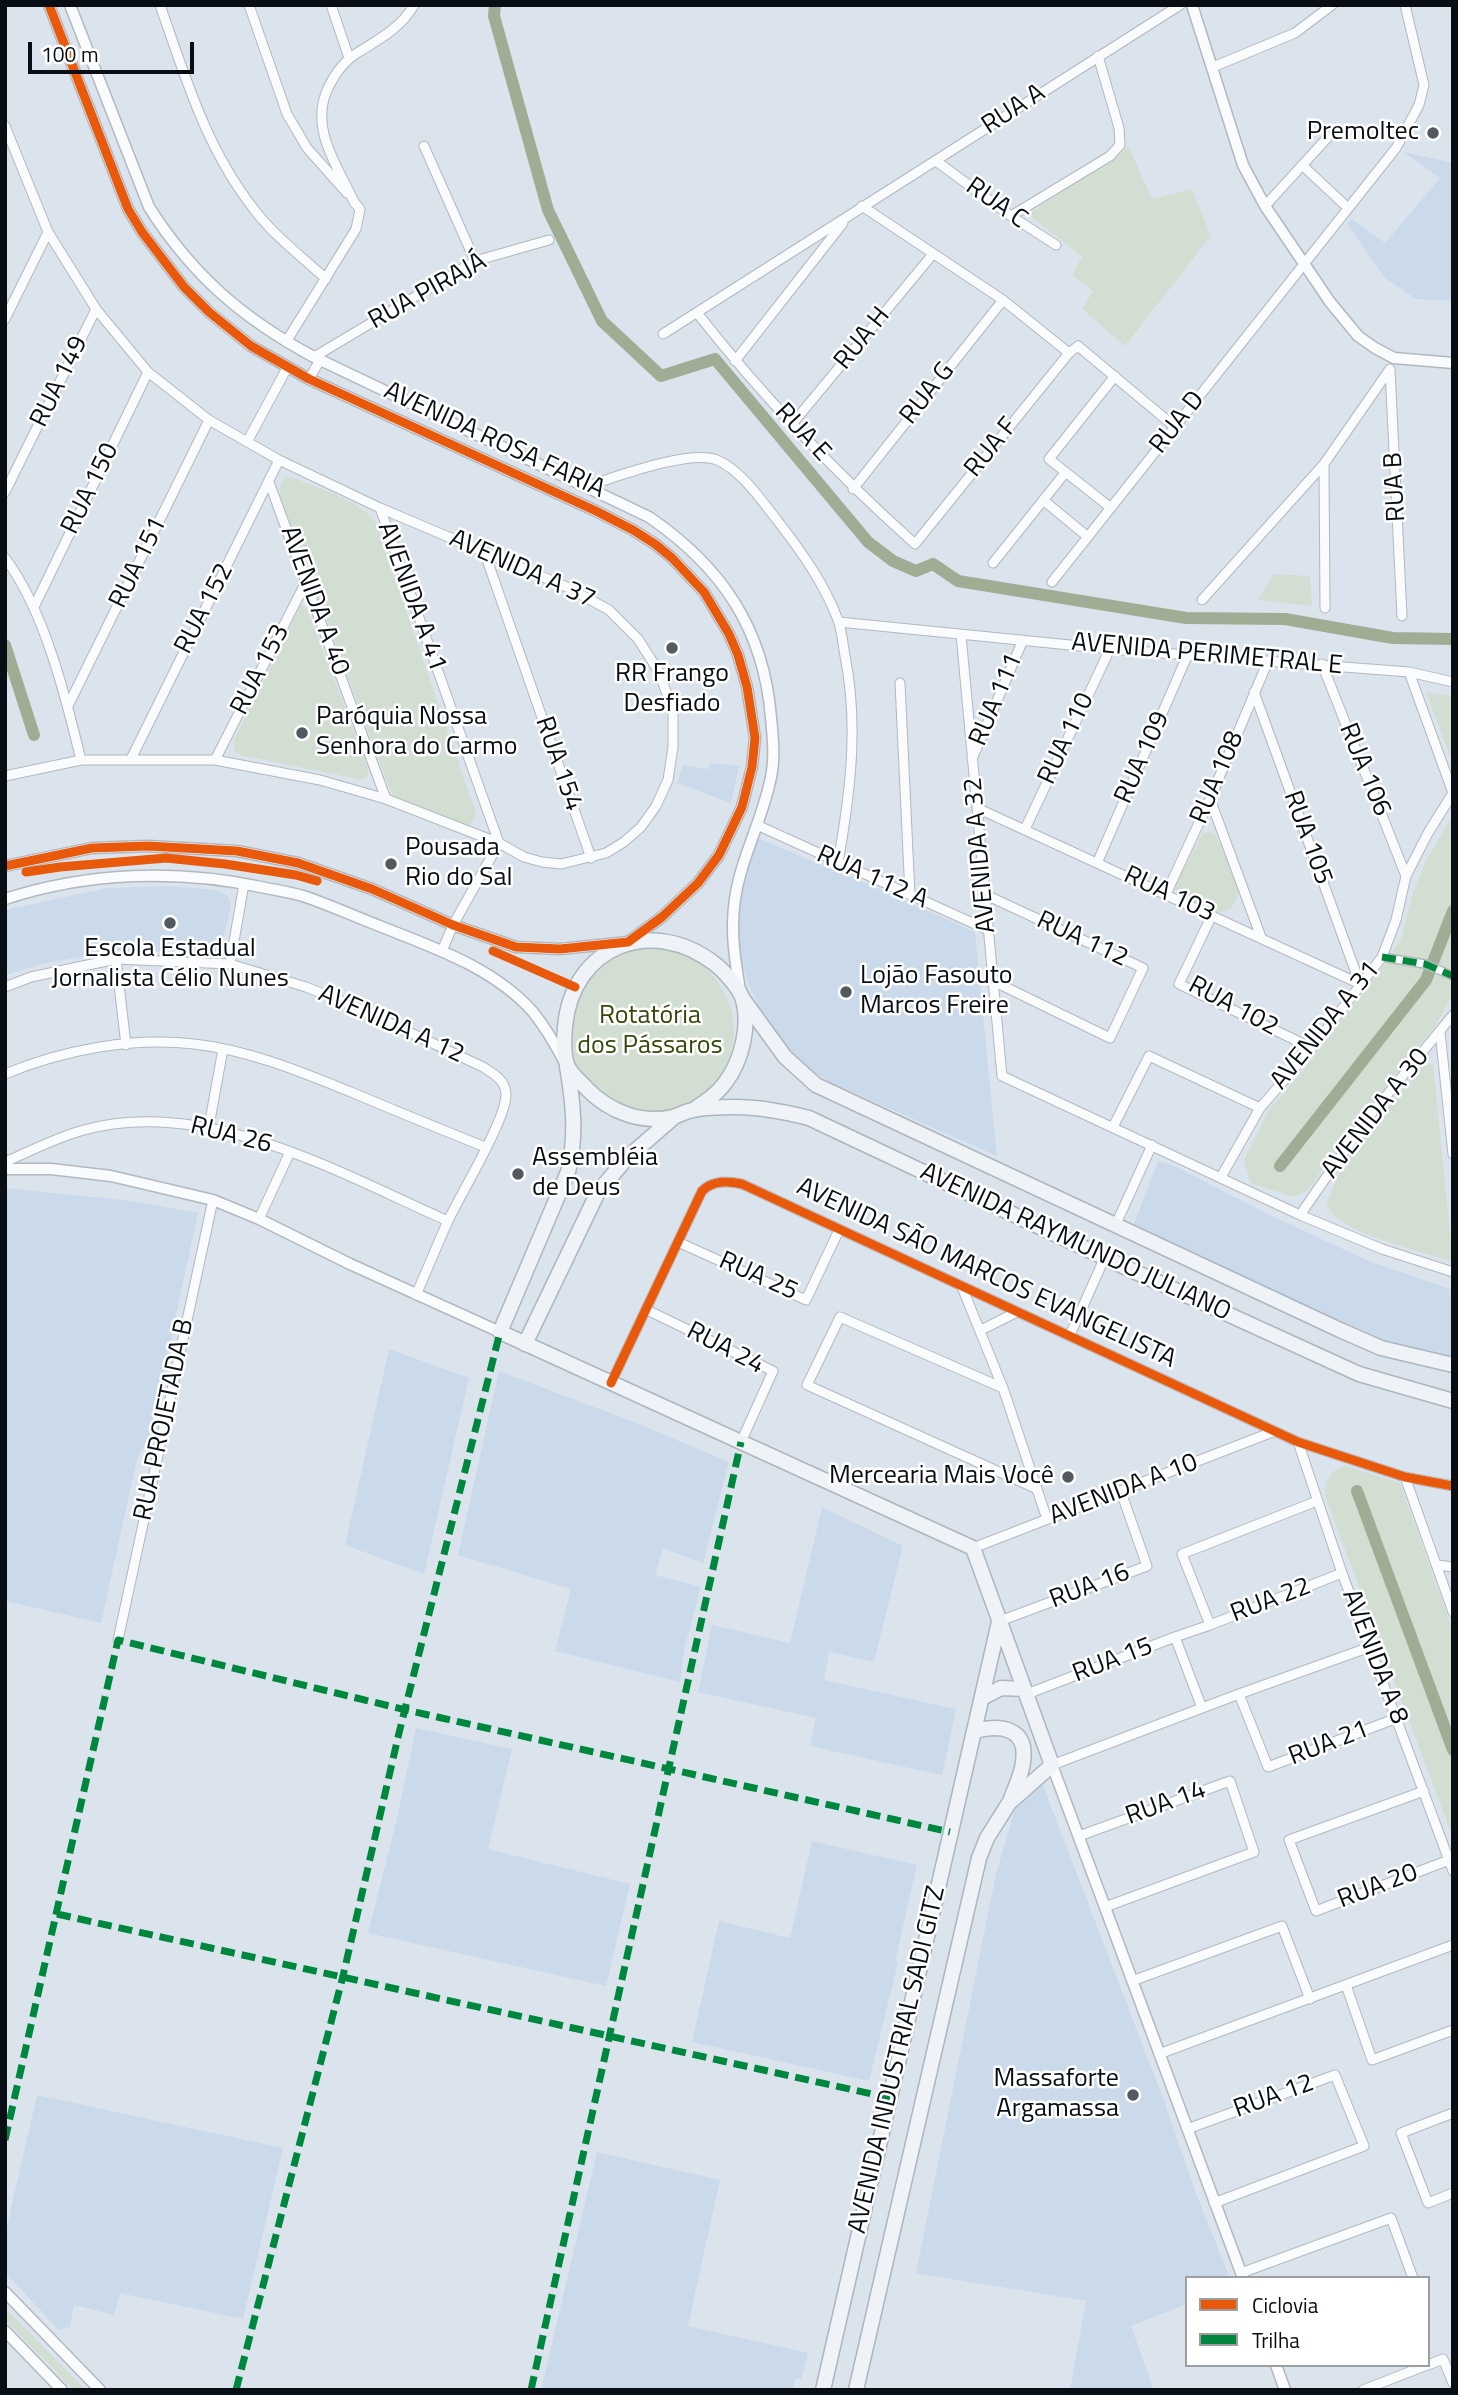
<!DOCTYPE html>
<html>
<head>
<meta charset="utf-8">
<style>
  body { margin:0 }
  #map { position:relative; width:1458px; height:2395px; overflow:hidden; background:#dbe4ed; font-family:"Titillium Web",sans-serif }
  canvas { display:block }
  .frame { position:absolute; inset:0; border:7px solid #080e13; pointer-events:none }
  .legend { position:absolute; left:1185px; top:2276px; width:245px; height:91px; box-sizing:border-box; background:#fff; border:2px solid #9c9fa1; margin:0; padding:9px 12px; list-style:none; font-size:21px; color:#080e13 }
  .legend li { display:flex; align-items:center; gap:14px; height:35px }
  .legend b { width:35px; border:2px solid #9c9fa1 }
  .scale { position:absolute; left:28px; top:42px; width:166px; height:32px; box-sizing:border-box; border:4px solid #080e13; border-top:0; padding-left:9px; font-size:21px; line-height:24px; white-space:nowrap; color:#080e13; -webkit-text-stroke:5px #fff; paint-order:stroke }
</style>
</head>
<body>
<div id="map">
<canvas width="1458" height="2395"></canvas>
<div class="frame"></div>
<ul class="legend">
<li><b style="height:9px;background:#e8590c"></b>Ciclovia</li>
<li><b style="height:9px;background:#00873e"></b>Trilha</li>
</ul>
<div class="scale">100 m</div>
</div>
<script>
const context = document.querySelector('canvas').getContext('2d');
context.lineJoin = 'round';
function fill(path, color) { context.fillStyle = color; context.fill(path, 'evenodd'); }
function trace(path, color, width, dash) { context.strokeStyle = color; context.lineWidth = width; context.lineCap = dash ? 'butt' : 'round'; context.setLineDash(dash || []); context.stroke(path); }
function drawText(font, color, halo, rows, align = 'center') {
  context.font = font + ' "Titillium Web",sans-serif'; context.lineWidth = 5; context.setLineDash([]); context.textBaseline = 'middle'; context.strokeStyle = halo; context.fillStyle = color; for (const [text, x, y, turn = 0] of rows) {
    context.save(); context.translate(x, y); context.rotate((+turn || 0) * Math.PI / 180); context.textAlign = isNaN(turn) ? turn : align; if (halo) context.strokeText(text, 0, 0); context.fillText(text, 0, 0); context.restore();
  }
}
fill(new Path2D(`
  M1404,152l49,11v138l-37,-2 -31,-21 -38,-54 5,-5 33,24 55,-65z
  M710,763l29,3 -8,37 -54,-20 6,-18 25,4z
  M757,838l111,46 107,48 22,224 -165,-73 -24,-14 -21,-18 -19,-26 -18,-37 -10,-30 -3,-20 1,-39z
  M170,886l46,4 12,6 3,9 -8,36 -7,11 -100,-1 -70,12 -41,12v-65l102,-22z
  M1158,1161l16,5 98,50 97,45 84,29v71l-69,-19 -62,-26 -143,-65 -45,-27z
  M5,1188l126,13 67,12 -48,222 -13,24 -36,164 -96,-22z
  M389,1349l80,29 -45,196 -79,-29z
  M499,1371l135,51 95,40 -26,101 -40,-15 -8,27 46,12 -17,62 -4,33 -125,-31 16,-62 -113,-34z
  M822,1507l81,39 -29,116 -45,-10 -5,28 132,29 -14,66 -132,-29 6,-28 -118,-26 14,-67 78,18z
  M416,1728l96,21 -24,100 142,35 -24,102 -238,-53 27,-106z
  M1042,1783l121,315 34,98 33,82h-43v26l-56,22 23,64h-84l16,-89 -170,-28 80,-399 21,-72z
  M812,1841l105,24 -22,97 3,1 -29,118 -177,-39 27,-121 71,17z
  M37,2095l246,53 -40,171 -123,-26 -6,22 -40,-10 -4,22 -11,3 -54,-58v-38z
  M597,2152l123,28 -32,146 120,27 -7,26h-6l-2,11h-252z`), '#cadaea');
fill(new Path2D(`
  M1129,147l23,52 40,-10 19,47 -86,110 -43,-37 11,-18 -21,-16 10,-18 -54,-43z
  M286,477l9,1c27,12 61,21 80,43l101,292 -5,11 -8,3 -8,-3 -61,-28 -4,-6 -110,-295v-10z
  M1274,574l36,2 2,30 -55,-6z
  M301,605l6,3 62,163 -3,6 -4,3 -121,-25 -7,-5v-10z
  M1426,692l27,4v68z
  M1453,814v180l-17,31 -104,128 -23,37 -16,7 -43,-14 -6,-23 24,-49 29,-33 91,-118 13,-21 13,-50 12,-28z
  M1209,832l6,2c7,17 17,34 22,51 2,8 0,14 -4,20 -13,19 -45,-5 -58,-15l4,-12 23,-44z
  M568 1031a83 83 0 1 1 166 0a83 83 0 1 1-166 0Z
  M1433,1064l20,198c-28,-9 -96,-26 -116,-44 -4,-3 -8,-9 -11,-13l18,-44 78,-95z
  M1345,1466l55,17 53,148v207l-128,-342c1,-15 4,-26 20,-30z
  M5,2308l81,82h-12l-69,-70z`), '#d3ded2');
trace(new Path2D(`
  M495,5l-1,11 54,194 54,111 59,55 54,-17 153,183 25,19 23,10 17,-7 25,17 228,37 99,1 108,19 60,1
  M5,645l29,90
  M1280,1166l146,-186 27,-69
  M1357,1491l96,259`), '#9fad94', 12);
const pedestrian = new Path2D(`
  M1382,957l43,7 28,12`);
const minor = new Path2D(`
  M160,5c25,71 46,143 93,203 20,27 48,48 73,71
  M249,5l38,109 20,34 40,45
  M331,5l18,53
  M1213,67l82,-34 37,-28
  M5,126l43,106 48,77 52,63 61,48 70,40 101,48 189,80 40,22 29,29 21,33 14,39v36l-5,33 -12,26 -15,21 -17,15 -18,11 -45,11 -19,-2 -18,-5 -25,-14 -113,-44 -66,-19 -105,-20h-134l-76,16
  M424,146l51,115
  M936,161l75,55 45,29
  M1302,165l46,43
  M862,206l141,94 66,53
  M1265,206l63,-69
  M1011,216l99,-60 10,-11 -1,-17 -21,-72
  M698,314c65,83 138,159 217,230l154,-191 9,-7 97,81
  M5,319l43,-87
  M663,334l517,-329
  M286,342l70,-113 4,-20 -6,-7c-17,-37 -46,-75 -25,-116 7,-14 15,-25 28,-33 21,-13 44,-25 57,-48
  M314,357l161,-96 74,-21
  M735,361l108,-138
  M1390,370l12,246
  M309,379l11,-19
  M793,423l140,-169
  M247,442l40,-74
  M1324,464l1,144
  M269,482l117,317
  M587,486c29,-9 103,-37 130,-26 24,10 44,40 60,60 24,31 47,63 61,100 4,11 5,25 7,36 14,70 5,138 -7,207
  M853,489l150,-189
  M5,492l91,-183
  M1043,500l45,37
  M380,508l119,335 -46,82 -11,26
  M1111,508l-62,-49 66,-83
  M484,551l107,307
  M5,558c39,51 61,140 76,202
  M993,563l72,-90
  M1052,582l344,-434 23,-43 5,-20 -19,-80
  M1202,600l122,-136 66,-95
  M34,607l114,-235
  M839,622l271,27 299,23 44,10
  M961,635l41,441 298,139 82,34 71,23
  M1322,664l84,212
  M1409,672l44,121
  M900,683l10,212
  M1254,692l106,292
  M68,706l141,-286
  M131,759l148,-299
  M972,759l51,-119
  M215,760l92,-180
  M1210,799l51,138
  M977,808l383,176
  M757,825l231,105
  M1025,829l85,-180
  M1098,861l90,-207
  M1166,894l44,-95 58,-138
  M986,895l157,73 -33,70 -117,-57
  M1212,915l-33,69 133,64
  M116,959l10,86
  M230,964l14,-80
  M5,987l26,-10 85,-18 114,5 76,23 50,20 127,60c11,7 22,13 23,27 1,24 -46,101 -58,127 -11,24 -21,49 -32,74
  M1440,1032l13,122
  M5,1074c58,-24 126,-37 189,-30 55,6 107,28 157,48 45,19 89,37 134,55
  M209,1126l14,-77
  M1113,1127l36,-71 111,52
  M5,1162c26,-11 52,-25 79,-32 122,-34 255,43 364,91
  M1221,1177l39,-69 52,-60 70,-91 14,-37 10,-44 22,-43 25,-40
  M1300,1215l63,-91 90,-109
  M259,1219l31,-67
  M1116,1224l36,-79
  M678,1242l128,58 33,-70
  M962,1287l41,101 44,131
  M647,1310l126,61 -32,71
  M981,1330l36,-18
  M1070,1335l35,-78
  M611,1383l91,-192c11,-11 26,-10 40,-7l556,258 107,35 48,9
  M1003,1388l-163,-71 -33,68 230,104
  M1298,1442l44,131 111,298
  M1405,1477l48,135
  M1317,1501l-135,53 28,71 132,-52
  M973,1548l302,-117
  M1437,1565l16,2
  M1000,1621l147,-55 -26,-74
  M1175,1637l35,-12
  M118,1640l95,-440
  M1370,1647l-131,47 29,73 129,-49
  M1027,1694l148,-57 27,71 -150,57
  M1202,1708l37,-14
  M1424,1791l-135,49 27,71 133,-51
  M1079,1836l151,-55 24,71 -149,55
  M1132,1981l150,-55 28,73
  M1346,1985l26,75 81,-30
  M1159,2054l294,-109
  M1453,2113l-52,20 27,70 25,-10
  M1187,2129l148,-54 29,71 -150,57
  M1241,2273l150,-55 22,60
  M1428,2365l15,-6 10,24
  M1363,2390l64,-25`);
const tertiary = new Path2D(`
  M70,5l79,202c43,68 94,112 165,150l335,160c73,50 115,112 122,201 2,20 4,40 0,59 -8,42 -30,80 -36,122 -5,31 0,61 5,91
  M1192,5l51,160 22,41 65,96 28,34 17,12 19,10 59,5
  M5,866l87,-18 56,-2 89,5 61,12 74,26 81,36 63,22 44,2 68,-7 34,-25 36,-34 21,-28 23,-48 10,-40 3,-29 -8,-51 -9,-32 -9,-21 -25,-42 -32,-34 -17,-14 -22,-14 -37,-19 -287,-132 -58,-33 -42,-34 -25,-25 -42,-55 -14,-23 -79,-204
  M5,899c83,-27 172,-30 256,-12 14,3 29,5 42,9 27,9 53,21 79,31 53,21 112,41 151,85 12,15 22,32 31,49
  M5,1169h46l60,7 102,24 46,19 91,45 150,68
  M1052,1765l191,513
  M5,2292l95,98
  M5,2331l57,59
  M1276,2365l9,25`);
const primary = new Path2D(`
  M743,999l42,58 31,28 524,245 41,18 72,17
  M567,1066c6,36 10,70 1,106l-68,160 473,216 79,217 -43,38 -22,35 -8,20 -123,532
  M693,1110c12,-8 24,-16 32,-27 17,-22 26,-60 17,-86 -4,-10 -18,-26 -27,-33 -63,-49 -143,-18 -150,63 -1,11 -2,27 2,37 2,9 14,18 20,25 23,23 54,35 86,28 7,-2 13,-6 20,-7 13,-3 29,-3 43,-3 24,0 49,5 73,11l322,152 228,104 94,27
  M525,1344l73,-152 29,-34 47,-41
  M982,1698l19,-10 23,1
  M975,1731c26,-7 53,-3 48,31 -1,12 -8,25 -12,37
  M823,2390l176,-768`);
trace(pedestrian, '#b1b8bf', 10);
trace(minor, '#b1b8bf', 11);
trace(tertiary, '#b1b8bf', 13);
trace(primary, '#adb6bf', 17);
trace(pedestrian, '#fafbfc', 7);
trace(minor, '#fafbfc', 9);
trace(tertiary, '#fafbfc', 10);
trace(primary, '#eff3f7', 14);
trace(new Path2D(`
  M1382,957l43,7 28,12
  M57,1914l833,184
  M5,2140l113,-500 288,70 544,122
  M236,2390l107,-414 56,-243 101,-401
  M531,2390l210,-948`), '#00873e', 7, [14, 7]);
trace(new Path2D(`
  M5,866l87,-18 56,-2 89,5 61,12 74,26 81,36 63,22 44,2 68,-7 34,-25 36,-34 21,-28 23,-48 10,-40 3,-29 -8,-51 -9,-32 -9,-21 -25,-42 -32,-34 -17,-14 -22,-14 -37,-19 -287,-132 -58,-33 -42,-34 -25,-25 -42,-55 -14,-23 -79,-204
  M26,872l34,-5 106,-9 59,6 71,11 21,6
  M493,951l82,36
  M611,1383l91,-192c11,-11 26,-10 40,-7l556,258 107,35 48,9`), '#e8590c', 9);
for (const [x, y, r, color] of [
  [1433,133,7,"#52595f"],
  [672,648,7,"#52595f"],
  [302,733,7,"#52595f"],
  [391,864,7,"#52595f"],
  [170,923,7,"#52595f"],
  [846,992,7,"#52595f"],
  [518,1174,7,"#52595f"],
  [1068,1477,7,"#52595f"],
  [1133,2095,7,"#52595f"]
]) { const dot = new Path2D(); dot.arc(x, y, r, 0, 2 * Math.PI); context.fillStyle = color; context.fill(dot); trace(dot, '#fff', 2.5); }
drawText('26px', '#080e13', '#fff', [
  ["RUA A",1014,110,-33],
  ["RUA C",996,204,35],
  ["RUA PIRAJÁ",428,292,-29],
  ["RUA H",863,339,-51],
  ["RUA 149",60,382,-64],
  ["RUA G",928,394,-52],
  ["RUA D",1178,423,-52],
  ["RUA E",802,433,47],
  ["AVENIDA ROSA FARIA",494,441,25],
  ["RUA F",992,448,-51],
  ["RUA B",1396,487,-93],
  ["RUA 150",91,489,-64],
  ["RUA 151",139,563,-64],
  ["AVENIDA A 37",522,570,24],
  ["AVENIDA A 41",411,597,70],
  ["AVENIDA A 40",314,601,70],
  ["RUA 152",205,609,-63],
  ["AVENIDA PERIMETRAL E",1207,655,5],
  ["RUA 153",261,670,-63],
  ["RUA 111",997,700,-67],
  ["RUA 110",1067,739,-65],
  ["RUA 109",1143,758,-66],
  ["RUA 154",558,764,71],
  ["RUA 106",1364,770,68],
  ["RUA 108",1218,778,-67],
  ["RUA 105",1307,838,70],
  ["AVENIDA A 32",981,855,-95],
  ["RUA 112 A",872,878,24],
  ["RUA 103",1169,895,25],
  ["RUA 112",1082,940,25],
  ["RUA 102",1233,1007,28],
  ["AVENIDA A 12",391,1025,24],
  ["AVENIDA A 31",1326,1026,-51],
  ["AVENIDA A 30",1376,1114,-52],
  ["RUA 26",231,1136,14],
  ["AVENIDA RAYMUNDO JULIANO",1075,1243,25],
  ["AVENIDA SÃO MARCOS EVANGELISTA",986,1274,25],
  ["RUA 25",758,1277,24],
  ["RUA 24",725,1349,27],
  ["RUA PROJETADA B",165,1420,-78],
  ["AVENIDA A 10",1124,1490,-21],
  ["RUA 16",1090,1587,-21],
  ["RUA 22",1271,1601,-21],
  ["AVENIDA A 8",1374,1657,69],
  ["RUA 15",1113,1661,-21],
  ["RUA 21",1329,1744,-21],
  ["RUA 14",1166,1804,-20],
  ["RUA 20",1378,1887,-21],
  ["AVENIDA INDUSTRIAL SADI GITZ",898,2060,-77],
  ["RUA 12",1274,2097,-20]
]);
drawText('26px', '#080e13', '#fff', [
  ["Premoltec",1419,133,"right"],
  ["RR Frango",672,675,"center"],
  ["Desfiado",672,705,"center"],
  ["Paróquia Nossa",316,718],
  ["Senhora do Carmo",316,748],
  ["Pousada",405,849],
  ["Rio do Sal",405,879],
  ["Escola Estadual",170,950,"center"],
  ["Jornalista Célio Nunes",170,980,"center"],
  ["Lojão Fasouto",860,977],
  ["Marcos Freire",860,1007],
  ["Assembléia",532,1159],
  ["de Deus",532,1189],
  ["Mercearia Mais Você",1054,1477,"right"],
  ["Massaforte",1119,2080,"right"],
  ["Argamassa",1119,2110,"right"]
], 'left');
drawText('26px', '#344807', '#fff', [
  ["Rotatória",650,1017],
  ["dos Pássaros",650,1047]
]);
</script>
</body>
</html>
